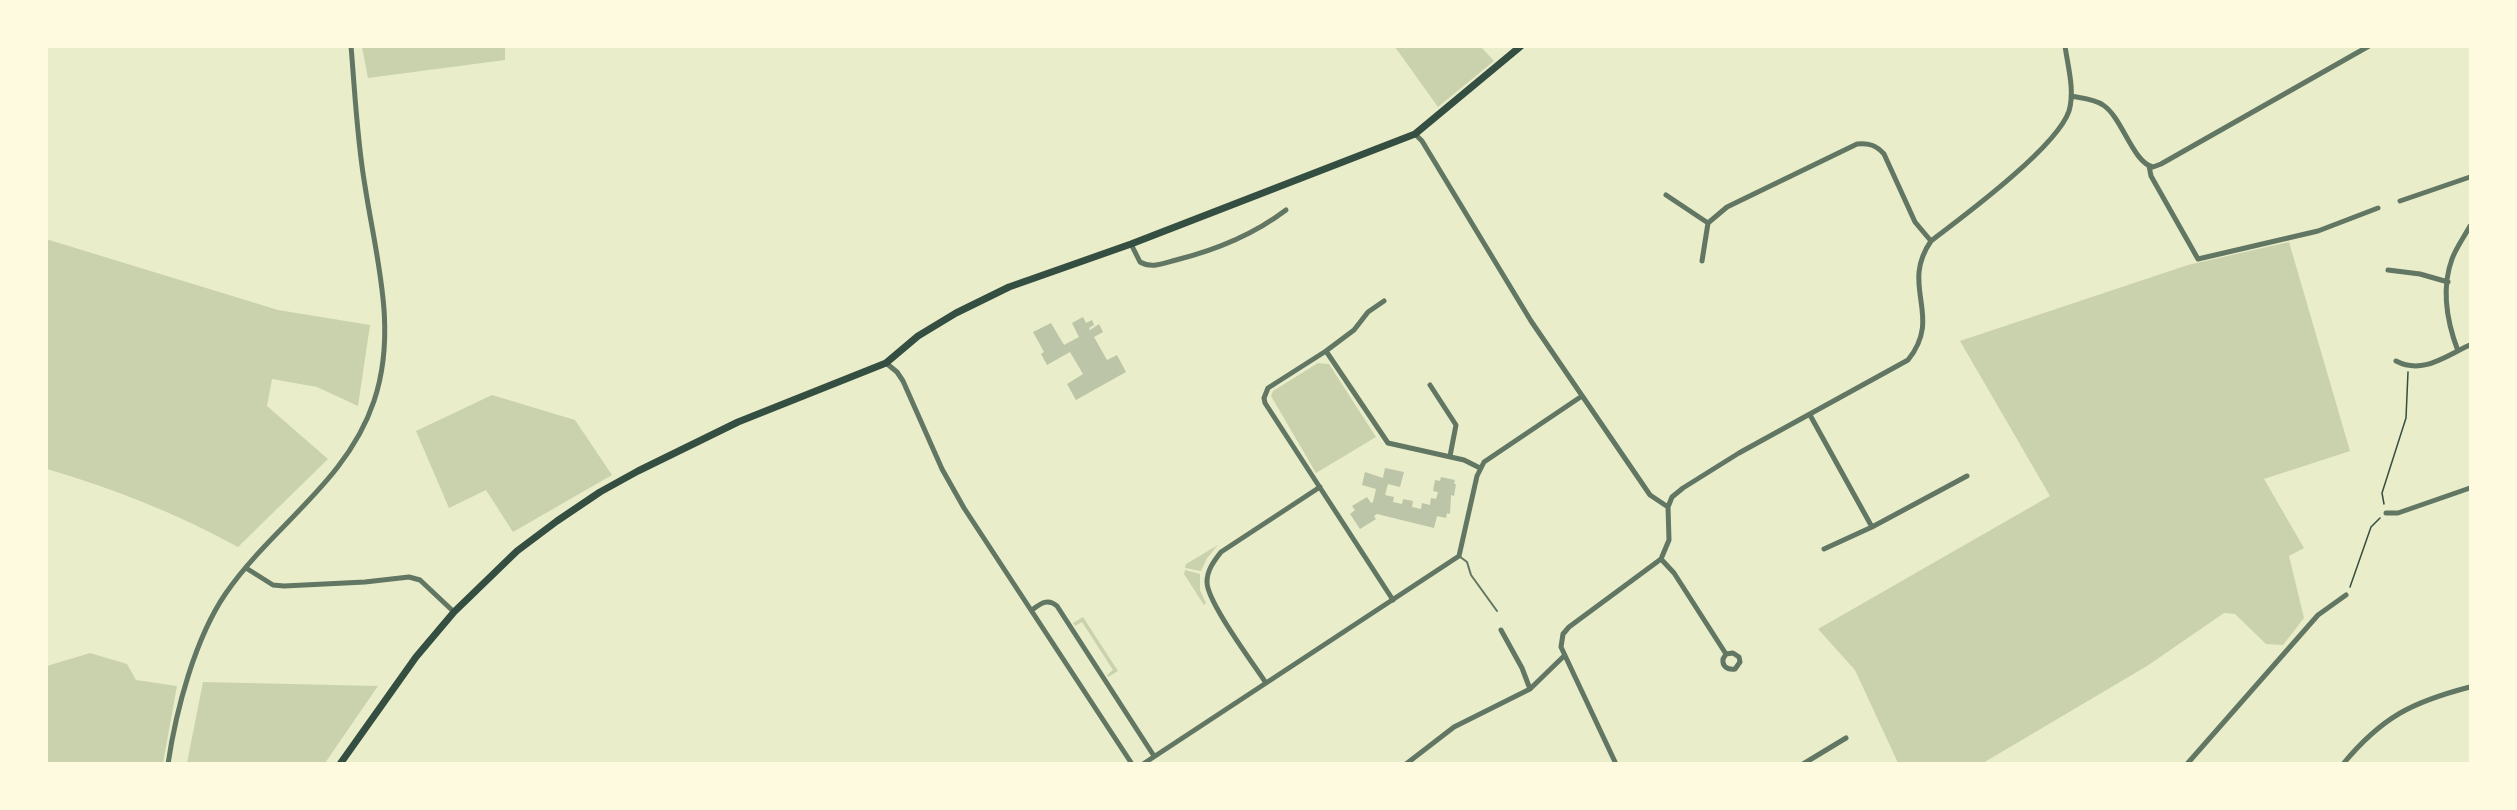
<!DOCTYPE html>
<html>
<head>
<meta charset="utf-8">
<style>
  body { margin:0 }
  #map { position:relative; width:2517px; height:810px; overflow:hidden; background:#e9edc9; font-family:Poppins,sans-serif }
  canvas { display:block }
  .frame { position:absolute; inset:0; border:48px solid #fefae0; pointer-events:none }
</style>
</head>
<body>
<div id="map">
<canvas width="2517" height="810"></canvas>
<div class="frame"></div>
</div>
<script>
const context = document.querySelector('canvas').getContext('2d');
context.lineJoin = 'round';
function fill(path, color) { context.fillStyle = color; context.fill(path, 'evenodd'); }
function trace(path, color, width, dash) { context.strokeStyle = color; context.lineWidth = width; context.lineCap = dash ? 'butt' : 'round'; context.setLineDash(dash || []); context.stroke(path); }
fill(new Path2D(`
  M362,47h143v13l-137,18z
  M1395,47h86l13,14 -56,46z
  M46,239l232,71 92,15 -12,81 -41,-19 -45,-8 -5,27 61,53 -90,88c-60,-33 -126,-59 -191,-78z
  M2289,242l61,209 -86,28 40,69 -15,8 15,62 -21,27 -17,-1 -31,-30 -11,-1 -77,53 -164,97h-85l-43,-93 -37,-41 232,-133 -90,-155 228,-76z
  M1318,363l11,1 47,73 -60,36 -45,-77 2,-5z
  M492,395l83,25 37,55 -99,57 -27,-42 -37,18 -33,-77z
  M1218,545l-11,13 -6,13 -16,-3 1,-4z
  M1185,570l15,4v16l6,13 -2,2 -20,-31z
  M1083,617l35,54 -10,6 -1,-2 6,-5 -31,-48 -7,4 -2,-3z
  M90,653l37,11 9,16 41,6 -14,77h-116v-97z
  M203,682l175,4 -53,77h-138z`), '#cad2ad');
fill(new Path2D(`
  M1083,317l3,6 6,-3 2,5 -5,3 1,2 9,-6 4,8 -9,5 13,23 10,-5 9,17 -50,28 -9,-16 16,-10 -13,-22 -23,13 -6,-11 3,-2 -11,-20 18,-9 13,22 15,-8 -7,-14z
  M1385,468l19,4 -4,15 -12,-3 -3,11 9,2 -1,5 9,2 1,-5 10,2 -1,6 9,2 1,-6 8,2 1,-7 5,1 2,-7 -5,-1 2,-11 5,1 1,-4 14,3 -1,4h2l-2,12 -3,-1 -1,19 -3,-1 -1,5 -9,-2 -3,12 -57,-14 -3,2 2,3 -16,10 -10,-15 5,-4 -3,-4 15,-9 4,6 2,-1 3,-13 -14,-4 3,-13 18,6z`), '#bcc5a7');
trace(new Path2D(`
  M2384,504l-2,-11 24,-75 2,-46
  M2350,587l21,-60 9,-9`), '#344e41', 1.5);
trace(new Path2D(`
  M1459,556l8,6 4,13 26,36`), '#617663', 2);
trace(new Path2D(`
  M2071,96c10,2 24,3 32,9 19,12 30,58 50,62l8,-3 208,-118
  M1415,134l7,7 109,180 119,174 18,12
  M2149,166l2,10 47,83 120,-28 60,-23
  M1666,195l42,28
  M2400,201l70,-24
  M1131,244l9,18c12,7 24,1 36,-2 40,-10 77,-25 110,-50
  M1702,261l6,-38 19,-16 130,-63c12,-1 19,1 27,10l31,68 16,19
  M2388,270l32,4 28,8
  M1326,351l28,-21 14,-18 16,-11
  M2458,351c-11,-29 -17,-62 -6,-92 4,-11 12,-22 18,-33
  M2396,361c27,14 49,-5 74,-16
  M886,363l11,9 6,9 39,88 22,39 168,256
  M1430,385l26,40 -6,31
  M1810,415l62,112
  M2386,513h12l72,-25
  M1824,549l48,-22 95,-51
  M1661,559l13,14 52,81 7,-1 6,4 1,5 -5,7c-7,1 -13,-2 -12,-10l3,-5
  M246,568l27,17 11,1 81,-4 44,-5 11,3 34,32
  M1393,600l-128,-197 -1,-5 4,-10 58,-37 62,92 76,17 16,8
  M1032,610c9,-7 16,-12 25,-4l97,150
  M1501,630l21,38 8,21
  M1266,683c-13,-20 -59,-81 -59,-101 0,-12 7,-21 14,-30l99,-65
  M168,764c8,-54 27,-126 58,-171 47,-68 121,-111 148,-192 24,-71 2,-143 -9,-215 -8,-46 -10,-93 -14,-140
  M1143,764l316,-208 18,-80 7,-14 98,-66
  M1406,764l48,-37 76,-38 34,-33
  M1616,764l-55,-117 2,-13 6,-7 92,-68 8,-19 -1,-33 4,-10 11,-9 56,-35 169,-93c36,-45 -9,-73 23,-119 33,-25 126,-94 138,-130 6,-20 -1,-44 -4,-65
  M1803,764l43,-26
  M2187,764l131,-149 28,-20
  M2343,764c39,-47 69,-62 127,-77`), '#617663', 5);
trace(new Path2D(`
  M340,764l76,-107 38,-45 63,-61 40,-30 43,-29 38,-21 100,-49 148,-59 32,-27 38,-23 53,-26 122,-43 284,-110 106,-88`), '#344e41', 7);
</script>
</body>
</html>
